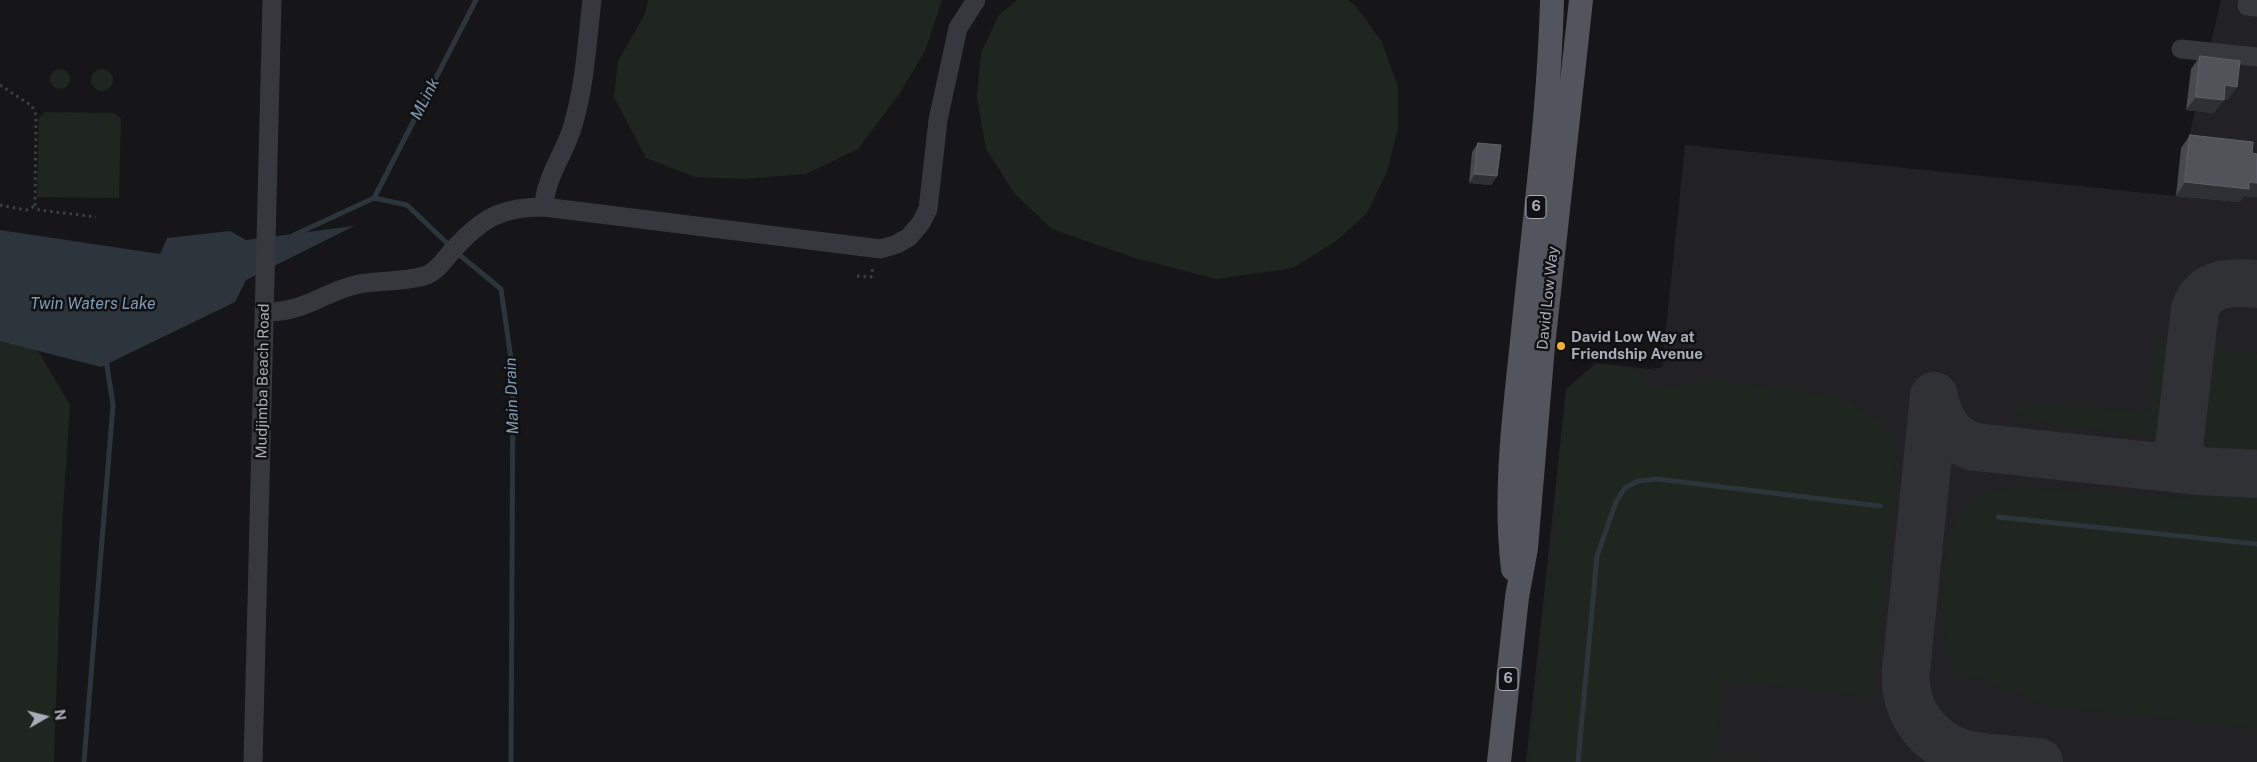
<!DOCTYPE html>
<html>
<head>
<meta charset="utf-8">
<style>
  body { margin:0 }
  #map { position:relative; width:2257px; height:762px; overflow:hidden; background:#161618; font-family:"Public Sans",sans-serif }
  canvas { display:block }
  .north { position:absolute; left:20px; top:692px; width:50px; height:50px; -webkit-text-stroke:4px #111113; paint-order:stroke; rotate:82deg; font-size:14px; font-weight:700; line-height:20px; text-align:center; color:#a8adb8 }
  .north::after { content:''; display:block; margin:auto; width:18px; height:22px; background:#a8adb8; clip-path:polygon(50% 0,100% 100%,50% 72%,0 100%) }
</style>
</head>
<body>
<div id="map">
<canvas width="2257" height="762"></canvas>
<div class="north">N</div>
</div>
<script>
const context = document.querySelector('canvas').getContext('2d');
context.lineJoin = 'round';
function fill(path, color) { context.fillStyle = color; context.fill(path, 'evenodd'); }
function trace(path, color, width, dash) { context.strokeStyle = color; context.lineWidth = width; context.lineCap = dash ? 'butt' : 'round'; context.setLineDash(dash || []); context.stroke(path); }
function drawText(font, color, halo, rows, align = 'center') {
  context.font = font + ' "Public Sans",sans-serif'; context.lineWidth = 5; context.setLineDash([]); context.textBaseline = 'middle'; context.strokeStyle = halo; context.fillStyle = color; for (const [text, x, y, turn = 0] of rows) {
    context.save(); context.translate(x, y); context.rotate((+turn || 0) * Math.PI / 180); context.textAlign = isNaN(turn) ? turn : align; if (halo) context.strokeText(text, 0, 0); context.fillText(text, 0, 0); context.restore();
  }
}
fill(new Path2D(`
  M2221,0h36v762h-731l40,-373 30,-26 53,6 13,-2 23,-222 490,51z`), '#222225');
fill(new Path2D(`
  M648,0h294l-17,51 -25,42 -42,56 -52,25 -62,5 -49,-2 -49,-19 -32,-61 4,-36 27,-47z
  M1017,0h331l6,4 28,38 16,45v41l-11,44 -20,41 -31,28 -43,27 -77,11 -81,-21 -83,-29 -37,-35 -29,-45 -9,-53 4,-43 18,-38z
  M91 80a11 11 0 1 1 22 0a11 11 0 1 1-22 0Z
  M50 79a10 10 0 1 1 20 0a10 10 0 1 1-20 0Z
  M45,112l69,1 7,6 -2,79 -82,-1 2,-79z
  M2158,339l24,3 -11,86 -4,8 -9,1c-48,-7 -108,-7 -152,-28l38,-5 105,8z
  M0,341l37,8 33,56 -8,119 -8,238h-54z
  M2201,347l56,6v108l-65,-20z
  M1596,365l47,5v20l74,-10 114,16 18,5 16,12 17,7 6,6 4,17 3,50 -23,204 -150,-17 -8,76 54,6h-238l38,-372z
  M2251,486h6v242l-217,-23 -26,-14 -13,-1c-11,-13 -30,-10 -45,-16l-5,-7c-8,-40 -17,-139 21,-167 11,-9 30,-10 44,-13l173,11z`), '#1e261f');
fill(new Path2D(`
  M354,226l-108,54 -11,22 -134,65 -101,-26v-111l160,24 7,-16 63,-7 16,9z`), '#2c353c');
trace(new Path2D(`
  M374,198l102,-198
  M294,235l80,-37 33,7 43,41
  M456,252l45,37 12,84 -2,389
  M1998,517l259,27
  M84,762l29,-357 -7,-46
  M1578,762l19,-206 19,-54 9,-14 13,-7 19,-2 223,27`), '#2c353c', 5);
trace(new Path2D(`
  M1934,396l-28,275c-3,37 20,71 56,82 24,7 52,6 77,9
  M1934,396c5,25 15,43 41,51l223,24 59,3
  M2198,471l-14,-9 -5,-15 16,-138c10,-28 37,-27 62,-25`), '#303135', 48);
trace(new Path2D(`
  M0,85l32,21 4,9 -1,91 4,4 57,7
  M0,205l26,5 9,-4
  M857,276l14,1 2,-11`), '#3d3f44', 3, [2.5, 4]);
trace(new Path2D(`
  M2248,0l-1,6 10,1
  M2181,49l76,8
  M544,207c1,-30 21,-53 29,-82 12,-40 14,-83 19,-125
  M265,312c42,0 57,-20 94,-28 21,-4 49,-2 68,-9 10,-4 18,-16 25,-24 29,-32 48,-44 92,-44l337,42 16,-5 12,-7 12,-14 7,-14 10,-89 20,-92 18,-28
  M253,762l19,-762`), '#37383d', 19);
trace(new Path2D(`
  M1513,569c-9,-75 1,-152 9,-227 11,-113 27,-227 30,-342
  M1499,762l18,-165 9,-49 17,-202 38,-346`), '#53555c', 24);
fill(new Path2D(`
  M2200,56l28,44 -4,-1 -10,14 -28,-3 5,-41z
  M2190,135l62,18 5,1v43l-13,-1 -5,6 -63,-6 5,-48z
  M1478,143l19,33 -6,9 -22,-2 3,-31z`), '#47494d');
fill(new Path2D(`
  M2225,85l12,2 -9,13 -12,-2z
  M2196,97l28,3 -10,13 -28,-3z
  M1475,174l22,2 -6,9 -22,-2z
  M2185,182h64l8,1v14l-13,-1 -5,6 -63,-6z`), '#2f3033');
const building = new Path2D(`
  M2200,56l40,5 -3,26 -12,-2 -1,15 -28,-3z
  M2190,135l63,7 -1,11 5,1v29l-8,-1v7l-64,-7z
  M1478,143l23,2 -4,31 -22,-2z`);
fill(building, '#525359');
trace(building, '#5f6168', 1);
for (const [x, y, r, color] of [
  [1561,346,5,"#f2b134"]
]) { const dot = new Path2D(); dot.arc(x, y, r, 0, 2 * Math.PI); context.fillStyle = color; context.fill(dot); trace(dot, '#111113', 2); }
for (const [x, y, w] of [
  [1536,207,20],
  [1508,679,20]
]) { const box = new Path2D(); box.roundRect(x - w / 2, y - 11.5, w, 23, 4); context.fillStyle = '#111113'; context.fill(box); trace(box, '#a8adb8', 1); }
drawText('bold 14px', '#a8adb8', null, [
  ["6",1536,207],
  ["6",1508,679]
]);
drawText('15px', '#a8adb8', '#111113', [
  ["David Low Way",1548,298,-84],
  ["Mudjimba Beach Road",263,381,-89]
]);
drawText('bold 15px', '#a8adb8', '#111113', [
  ["David Low Way at",1571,337],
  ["Friendship Avenue",1571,354]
], 'left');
drawText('italic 16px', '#7f9bb3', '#111113', [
  ["MLink",425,99,-63],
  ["Twin Waters Lake",93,304],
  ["Main Drain",512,396,-92]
]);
</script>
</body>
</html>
